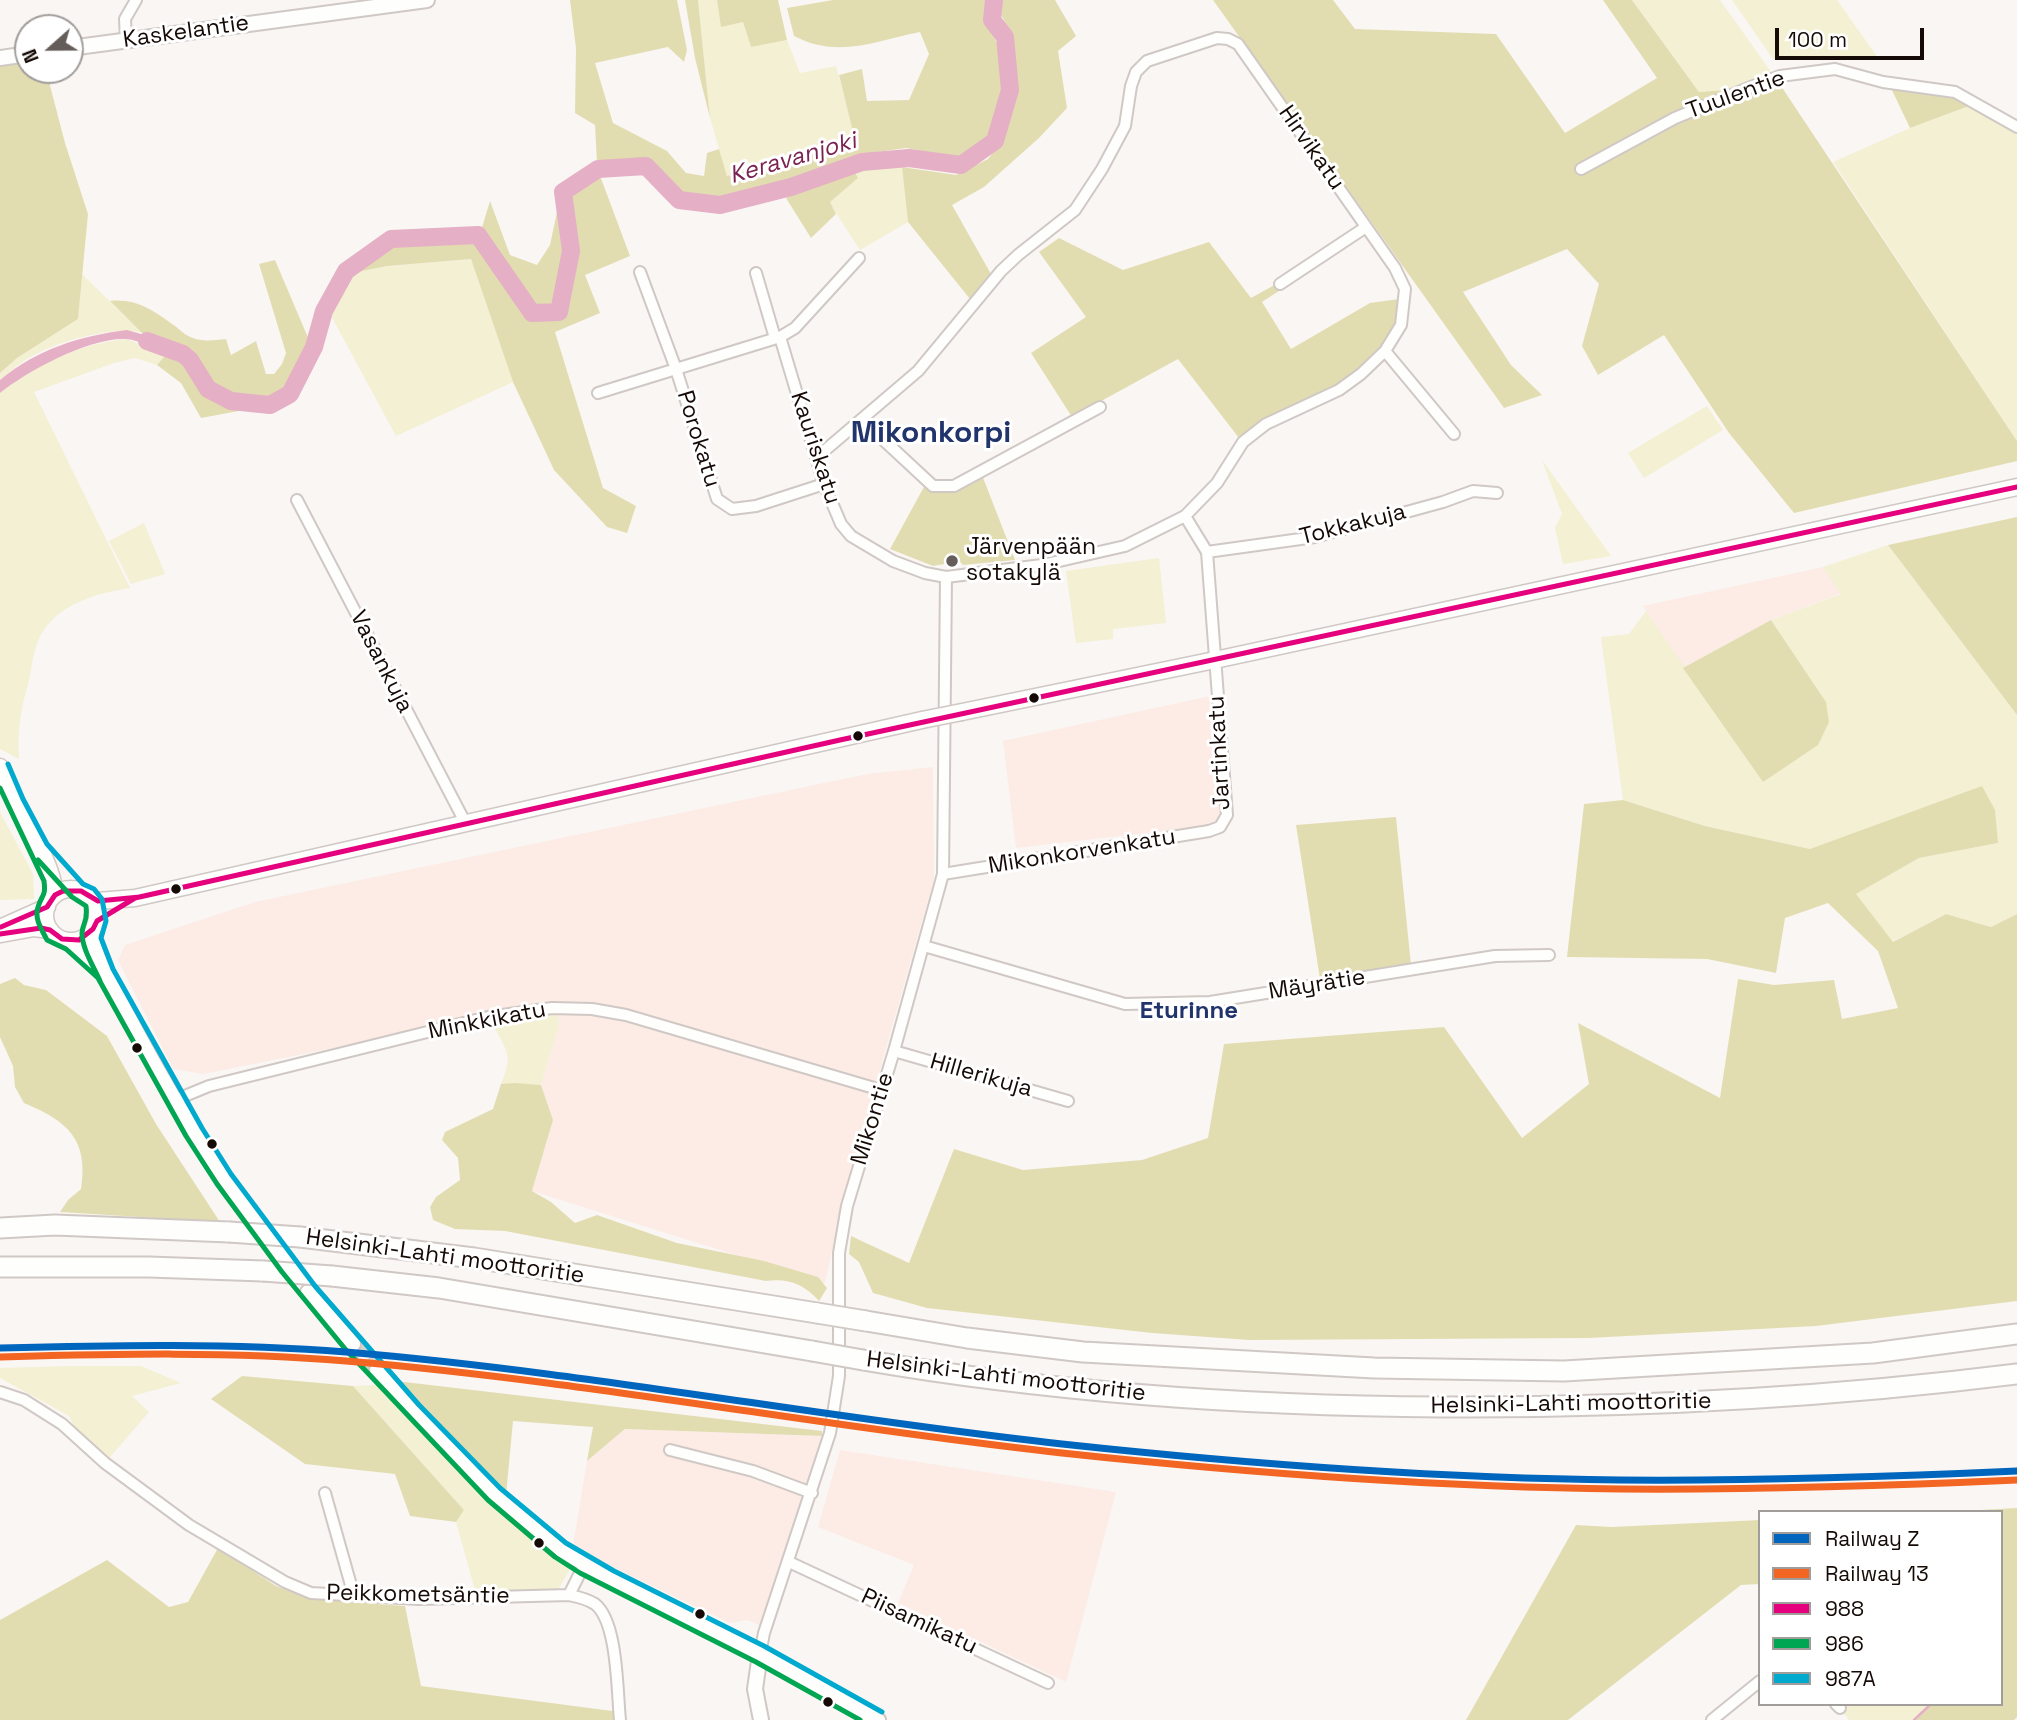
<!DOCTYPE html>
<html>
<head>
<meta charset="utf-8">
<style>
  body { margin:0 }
  #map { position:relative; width:2017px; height:1720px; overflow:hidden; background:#faf6f4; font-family:"Space Grotesk",sans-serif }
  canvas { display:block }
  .legend { position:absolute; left:1758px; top:1510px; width:245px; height:196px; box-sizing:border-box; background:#fff; border:2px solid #a19d9b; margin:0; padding:9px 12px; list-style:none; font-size:21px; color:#150a05 }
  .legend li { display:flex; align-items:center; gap:14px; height:35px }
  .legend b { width:35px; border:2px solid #a19d9b }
  .north { position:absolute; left:14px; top:14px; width:70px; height:70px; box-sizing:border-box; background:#fff; border:2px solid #a19d9b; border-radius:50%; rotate:249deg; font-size:19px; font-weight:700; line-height:28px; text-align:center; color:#150a05 }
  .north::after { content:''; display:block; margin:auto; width:24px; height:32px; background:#655d59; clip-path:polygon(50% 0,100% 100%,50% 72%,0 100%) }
  .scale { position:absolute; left:1775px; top:28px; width:149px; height:32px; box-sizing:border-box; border:4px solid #150a05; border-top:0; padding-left:9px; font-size:21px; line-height:24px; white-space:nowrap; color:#150a05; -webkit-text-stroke:5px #fff; paint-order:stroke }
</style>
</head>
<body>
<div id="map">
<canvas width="2017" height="1720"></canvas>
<ul class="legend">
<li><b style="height:9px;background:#0065bd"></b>Railway Z</li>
<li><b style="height:9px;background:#f26522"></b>Railway 13</li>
<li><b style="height:9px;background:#e5007d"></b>988</li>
<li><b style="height:9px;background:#00a651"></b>986</li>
<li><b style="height:9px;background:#00a9ce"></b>987A</li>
</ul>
<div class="north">N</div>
<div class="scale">100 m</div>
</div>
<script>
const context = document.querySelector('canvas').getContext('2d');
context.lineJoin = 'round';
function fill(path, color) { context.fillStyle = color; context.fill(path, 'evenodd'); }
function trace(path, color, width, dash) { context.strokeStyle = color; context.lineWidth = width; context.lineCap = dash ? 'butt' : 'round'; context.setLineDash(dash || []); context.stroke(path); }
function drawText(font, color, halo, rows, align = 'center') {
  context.font = font + ' "Space Grotesk",sans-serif'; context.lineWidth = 6; context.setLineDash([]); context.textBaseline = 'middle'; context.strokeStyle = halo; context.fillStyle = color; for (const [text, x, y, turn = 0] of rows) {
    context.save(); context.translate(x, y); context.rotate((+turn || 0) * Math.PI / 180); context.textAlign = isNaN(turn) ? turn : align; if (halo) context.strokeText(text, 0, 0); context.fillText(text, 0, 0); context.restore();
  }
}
fill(new Path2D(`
  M1823,567l19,26 -71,27 -88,48 -40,-62z
  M1210,696l13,118 -8,11 -199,23 -13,-107z
  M933,767l1,112 -90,317 -19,87 -293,-92 21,-71 -12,-35 18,-59 -1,-10 -6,-8 -64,9 -285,57 -30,-5 -55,-109 7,-15 130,-43 612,-128z
  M625,1429l197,7 -62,189 -13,-5 -17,3 -116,-55 -41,-22 14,-85z
  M840,1450l276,42 -50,190 -168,-79 16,-38 -96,-38z`), '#fcece5');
fill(new Path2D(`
  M698,0h19l4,26 22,-4 8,25 36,-7 13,33 36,-7 21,78 -130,32 -17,-58z
  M1632,0h88l61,86 -82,6z
  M1732,0h105l41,58 -105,1z
  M1969,106l48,26v309l-184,-279 77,-34z
  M864,166l38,1 6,55 -48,28 -31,-48 29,-24 -5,-9z
  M471,259l42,123 -117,54 -67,-124 19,-38 39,-8z
  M82,274l60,59c-31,-8 -95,11 -121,30 -7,5 -14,12 -21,17v-7l17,-15 61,-39z
  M127,339l29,12 12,1 -11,13 -22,-7 -21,5 -80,29 96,196c-32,5 -70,15 -88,45 -8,13 -10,32 -13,47 -8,28 -12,49 -10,79l-19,-10v-356c36,-29 81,-50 127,-54z
  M1707,406l16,24 -79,48 -16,-25z
  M1542,460l69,96 -48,8 -8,-36 7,-14z
  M144,523l21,51 -34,10 -22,-43z
  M1888,545l129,170v199l-26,13 -45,-13 -54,28 -37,-48 64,-36 79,-15 -177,3 -11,3 -105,-23 -82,-26 -22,-163 28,-3 17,-23 117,170 63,-79 -55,-82 70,-26 -18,-27z
  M1159,558l7,65 -53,6v10l-37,4 -10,-72z
  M0,812l33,62 1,25 -34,1z
  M554,1013l4,3 1,10 -18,59 -40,-1c12,-29 7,-31 -7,-57l2,-5z
  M71,1366h70l40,17 -49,13 17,16 -44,51 -24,-21 -12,-26 -69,-38v-10z
  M377,1385l113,116 45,42 37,23 -17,29 -78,2 -21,-75 8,-12 -111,-124z
  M1845,1704h86l-17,16h-65l-9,-12z`), '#f3f0d3');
fill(new Path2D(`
  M570,0h107l10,50 -3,12 -16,-15 -73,16 18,60 54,28 19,22 18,3 3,-23 12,-4 8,27 129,-32 -17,-69 23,-6 5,32 42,-1 20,-46 -9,-22c-45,9 -82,27 -126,4l-7,-28 46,-8h155l-2,22 12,23 4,44 -13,47 -29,22 -54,-10 -50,7 -66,24 -70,18 -38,-1 -37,-35 -48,2 -2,-38 -20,-12 1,-65z
  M685,0h13l12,118 -15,-60z
  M717,0h61l9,40 -36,7 -8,-25 -22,5z
  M1002,0h53l21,36 -18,15 9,57 -28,30 -55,49 -32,18 39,69 -21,25 -62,-77 -6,-55 54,8 32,-16 15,-18 15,-52 -5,-53 -12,-21z
  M1213,0h120l22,29 141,5 69,99 92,-55 -54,-78h29l67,92 82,-6 236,355v20l-223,52 -65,-80 -65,-98 -66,40 -16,-29 17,-62 -32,-35 -104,43 48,73 31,30 -38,13z
  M28,54v16h18l19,73 23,71 -10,105 -61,39 -17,15v-315z
  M1890,86l64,10 15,10 -59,22z
  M853,169l5,9 -28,24 6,12 -25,24 -25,-40z
  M599,173l31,83 -45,19 15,38 -45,19 48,156 33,18 -9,27 -20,-6 -53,-57 -41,-88 -42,-123 -84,7 -39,8 44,-31 85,-5 54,78 30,-2 13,-62 -7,-59z
  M561,193l7,59 -11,58 -24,1 -53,-77 10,-33 20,54 27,10 13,-20z
  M1059,238l64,32 86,-28 42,56 27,-15 4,6 -20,13 29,47 79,-46 29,-4c-1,7 -1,15 -3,22 -13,53 -88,75 -131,98 -9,5 -17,13 -26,19l-61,-79 -106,58 -41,-64 55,-36 -47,-65z
  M275,260l37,87 -23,45 -19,11 -39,-4 -21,-12 -18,-27 -9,-9 -14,-9 -27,-9 -32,-32c27,-3 44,10 65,25 5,4 11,10 18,12 11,4 21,2 33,1l5,16 25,-14 10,33h8l8,-10 4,-11 -27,-89z
  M168,352c28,8 21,22 39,38 13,12 32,15 48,18l-54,10 -20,-35 -24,-18z
  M982,475l33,85 -52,5 -9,-10 -6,1 -3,8 -12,2 -43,-17 35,-64 9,5z
  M2017,517v198l-129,-170z
  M1771,620l55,82 3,20 -11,23 -55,37 -80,-114z
  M1982,786l13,24 3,33 -79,15 -63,36 37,48 53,-28 45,13 26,-13v387l-201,25 -227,12 -340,2 -97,-7 -225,-25 -54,-15 -14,-31 -10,-8 2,-18 58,27 45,-114 69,21 119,-10 66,-22 16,-94 220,-17 78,111 67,-54 -11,-61 142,75 18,-119 36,6 60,-5 8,39 56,-11 -20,-57 -50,-48 -43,15 -9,55 -69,-14 -140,-2 17,-153 39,-4 82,26 105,23z
  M1396,817l15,148 -91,14 -24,-154z
  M15,978l9,7 22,5 61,46 49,88 64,98 -160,-10 8,-12 13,-11c8,-50 -14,-68 -57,-86l-9,-16 -2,-21 -13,-29v-53z
  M515,1083l26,2 12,35 -21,71 19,11 24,21 22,-8 80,28 87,18 54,16 9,11 -8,13c-15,-17 -31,-23 -53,-20l-261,-50 -50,-2 -22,-9 -3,-13 6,-10 24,-17 -2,-22 -16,-18 3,-8 48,-23 8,-25z
  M242,1376l111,10 111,124 -8,12 -46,-6 -15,-42 -90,-10 -94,-65z
  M396,1381l426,50v5l-197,-7 -38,32 6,-34 -80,-6 -7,74z
  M2017,1508v209l-3,3h-101l17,-16h71v-192h-59z
  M1760,1520v64l-19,1 -173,135h-102l110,-195 36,2z
  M218,1548l58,38 34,13 95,7 16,80 199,26v8h-620v-100l107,-60 62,47 19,-5z`), '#e2ddb1');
fill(new Path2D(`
  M127,330l42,12 -1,10c-15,-1 -27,-12 -42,-13 -36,-2 -99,32 -126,54v-13c37,-31 80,-44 127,-50z`), '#e5afc5');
trace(new Path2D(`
  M1914,1720l17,-16`), '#e5afc5', 2.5);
trace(new Path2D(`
  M147,341l36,13 7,6 18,29 23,12 39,4 20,-11 24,-47 10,-36 22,-40 45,-32 87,-4 54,78 27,-1 12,-61 -8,-59 35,-23 48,-3 33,34 41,5 71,-18 71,-25 47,-4 52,7 34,-24 15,-51 -5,-53 -13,-17 2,-20`), '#e5afc5', 18);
trace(new Path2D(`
  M353,1344l24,26`), '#d8d3d0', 14, [14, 7]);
const minor = new Path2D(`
  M126,39l-1,-20 11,-19
  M1581,169l94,-51 81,-33 24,-9 55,-7 48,13 72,10 62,35
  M640,272l36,97 41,130 15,10 24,-3 68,-22
  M756,273l19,65
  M1280,284l86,-57
  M780,337l44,147 17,40 10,12 42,25 32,12 21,4 96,-12 83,-19 60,-30 32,-33 26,-41 23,-18 73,-34 22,-16 24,-23 16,-26 4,-36 -10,-21 -157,-224 -10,-5 -11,-1 -70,23 -11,11 -5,14 -6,40 -23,43 -27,41 -57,45 -17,16 -83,100 -102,87
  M1385,351l69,83
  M598,393l182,-56 15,-9 64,-70
  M862,420l71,66h21l146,-79
  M297,500l169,324
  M1207,552l108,-15 128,-35 30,-11 24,2
  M943,874l266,-43 11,-4 7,-12 -20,-263 -22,-36
  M924,946l201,58 85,-2 285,-46 54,-1
  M894,1051l174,50
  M175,1100l34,-14 279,-69 64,-9 40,1 34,6 255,75
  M0,1392l24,8 38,24 43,39 84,62 96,57 26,11 108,6 150,-4 15,-30
  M670,1450l83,21 59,22
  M325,1493l29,103
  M789,1562l259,121
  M569,1595c10,2 18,4 26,9 23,18 22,88 25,116
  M760,1654l4,-21 66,-200 9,-57v-123l8,-47 47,-155 49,-177 3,-297
  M1836,1704l4,4
  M1712,1720l48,-39`);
const tertiary = new Path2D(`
  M70,48l357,-48
  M0,58l28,-4
  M91,932c4,28 21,53 34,78 39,75 82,146 132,214
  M71,941l30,28
  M273,1245l16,22
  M308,1292l45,52
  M377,1370l117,124 67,56 49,29 150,75 118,66
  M760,1654l-5,35 6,31`);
const secondary = new Path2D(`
  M962,712l253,-52 802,-173
  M0,767c5,12 10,24 15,36 15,29 37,59 40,92
  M45 915a26 26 0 1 1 52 0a26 26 0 1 1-52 0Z
  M90,898l8,3 37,-3 787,-178
  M0,928l47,-21
  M1,934l33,-6 16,2`);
const motorway = new Path2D(`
  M0,1228l55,-3 174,7
  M300,1237l174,21 343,55
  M0,1267h149l114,4
  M332,1276l107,12 373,63
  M866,1321l101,17 116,14 291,16 190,3 309,-18 144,-19
  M863,1360c192,33 385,46 579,47 193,1 384,-9 575,-33`);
trace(minor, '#d0c8c4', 14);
trace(tertiary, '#d0c8c4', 18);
trace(secondary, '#d0c8c4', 19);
trace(motorway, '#d0c8c4', 23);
trace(minor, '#fefefd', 10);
trace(tertiary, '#fefefd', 14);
trace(secondary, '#fefefd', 16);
trace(motorway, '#fefefd', 19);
const secondaryBridge = new Path2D(`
  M922,720l40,-8`);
const motorwayBridge = new Path2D(`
  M229,1232l71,5
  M263,1271l69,5
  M817,1313l49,8
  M812,1351l51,9`);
trace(secondaryBridge, '#d0c8c4', 19, []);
trace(motorwayBridge, '#d0c8c4', 23, []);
trace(secondaryBridge, '#fefefd', 16);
trace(motorwayBridge, '#fefefd', 19);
trace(new Path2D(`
  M1,927l46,-20 8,-12 8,-4h18l17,10 42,-4
  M0,934l41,-6 9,2 12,9 17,1 14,-11 4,-8 38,-23 705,-158 1177,-253`), '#e5007d', 5);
trace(new Path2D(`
  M0,788l44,93c2,16 -2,13 -6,26 -4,12 4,23 9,33l19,9 32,29 88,158 31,48 65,88 64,78 142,150 67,57 25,16 176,89 104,58
  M38,860l34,37 14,9c2,16 -3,16 -4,27 0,16 12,34 18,48`), '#00a651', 5);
trace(new Path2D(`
  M8,764l15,35 24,45 36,40 11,5 8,10 4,22 -5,17 12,31 89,159 29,46 84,112 104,119 81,83 66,55 48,28 150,75 118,66`), '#00a9ce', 5);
trace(new Path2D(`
  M0,1348c115,-3 231,-5 346,4 240,20 477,66 716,92 185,20 372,34 558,36 133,1 265,-3 397,-9`), '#0065bd', 7);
trace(new Path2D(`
  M0,1357c115,-3 231,-6 346,4 240,20 477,66 716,92 186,20 372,34 558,36 133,1 265,-3 397,-9`), '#f26522', 7);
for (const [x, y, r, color] of [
  [952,561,7,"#655d59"],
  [1034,698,6,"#150a05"],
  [858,736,6,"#150a05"],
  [176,889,6,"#150a05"],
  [137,1048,6,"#150a05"],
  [212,1144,6,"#150a05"],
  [539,1543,6,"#150a05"],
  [700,1614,6,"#150a05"],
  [828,1702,6,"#150a05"]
]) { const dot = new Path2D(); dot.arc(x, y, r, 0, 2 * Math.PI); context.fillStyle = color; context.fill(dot); trace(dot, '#fff', 2.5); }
drawText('23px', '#150a05', '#fff', [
  ["Kaskelantie",186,32,-8],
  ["Tuulentie",1736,95,-20],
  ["Hirvikatu",1311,148,55],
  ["Porokatu",698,439,73],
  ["Kauriskatu",815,448,72],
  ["Tokkakuja",1353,525,-14],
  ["Vasankuja",381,662,63],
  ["Jartinkatu",1220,753,-93],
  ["Mikonkorvenkatu",1082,852,-9],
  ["Mäyrätie",1317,985,-9],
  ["Minkkikatu",487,1021,-11],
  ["Hillerikuja",981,1076,16],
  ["Mikontie",873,1119,-73],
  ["Helsinki-Lahti moottoritie",445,1257,8],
  ["Helsinki-Lahti moottoritie",1006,1377,7],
  ["Helsinki-Lahti moottoritie",1571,1404,-1],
  ["Peikkometsäntie",418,1595,1],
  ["Piisamikatu",919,1622,25]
]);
drawText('23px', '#150a05', '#fff', [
  ["Järvenpään",966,548],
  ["sotakylä",966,574]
], 'left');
drawText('italic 24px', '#7a2251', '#fff', [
  ["Keravanjoki",793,159,-16]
]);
drawText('bold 24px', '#21346c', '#fff', [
  ["Eturinne",1189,1011]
]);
drawText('bold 30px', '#21346c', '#fff', [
  ["Mikonkorpi",931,434]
]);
</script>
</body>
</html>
